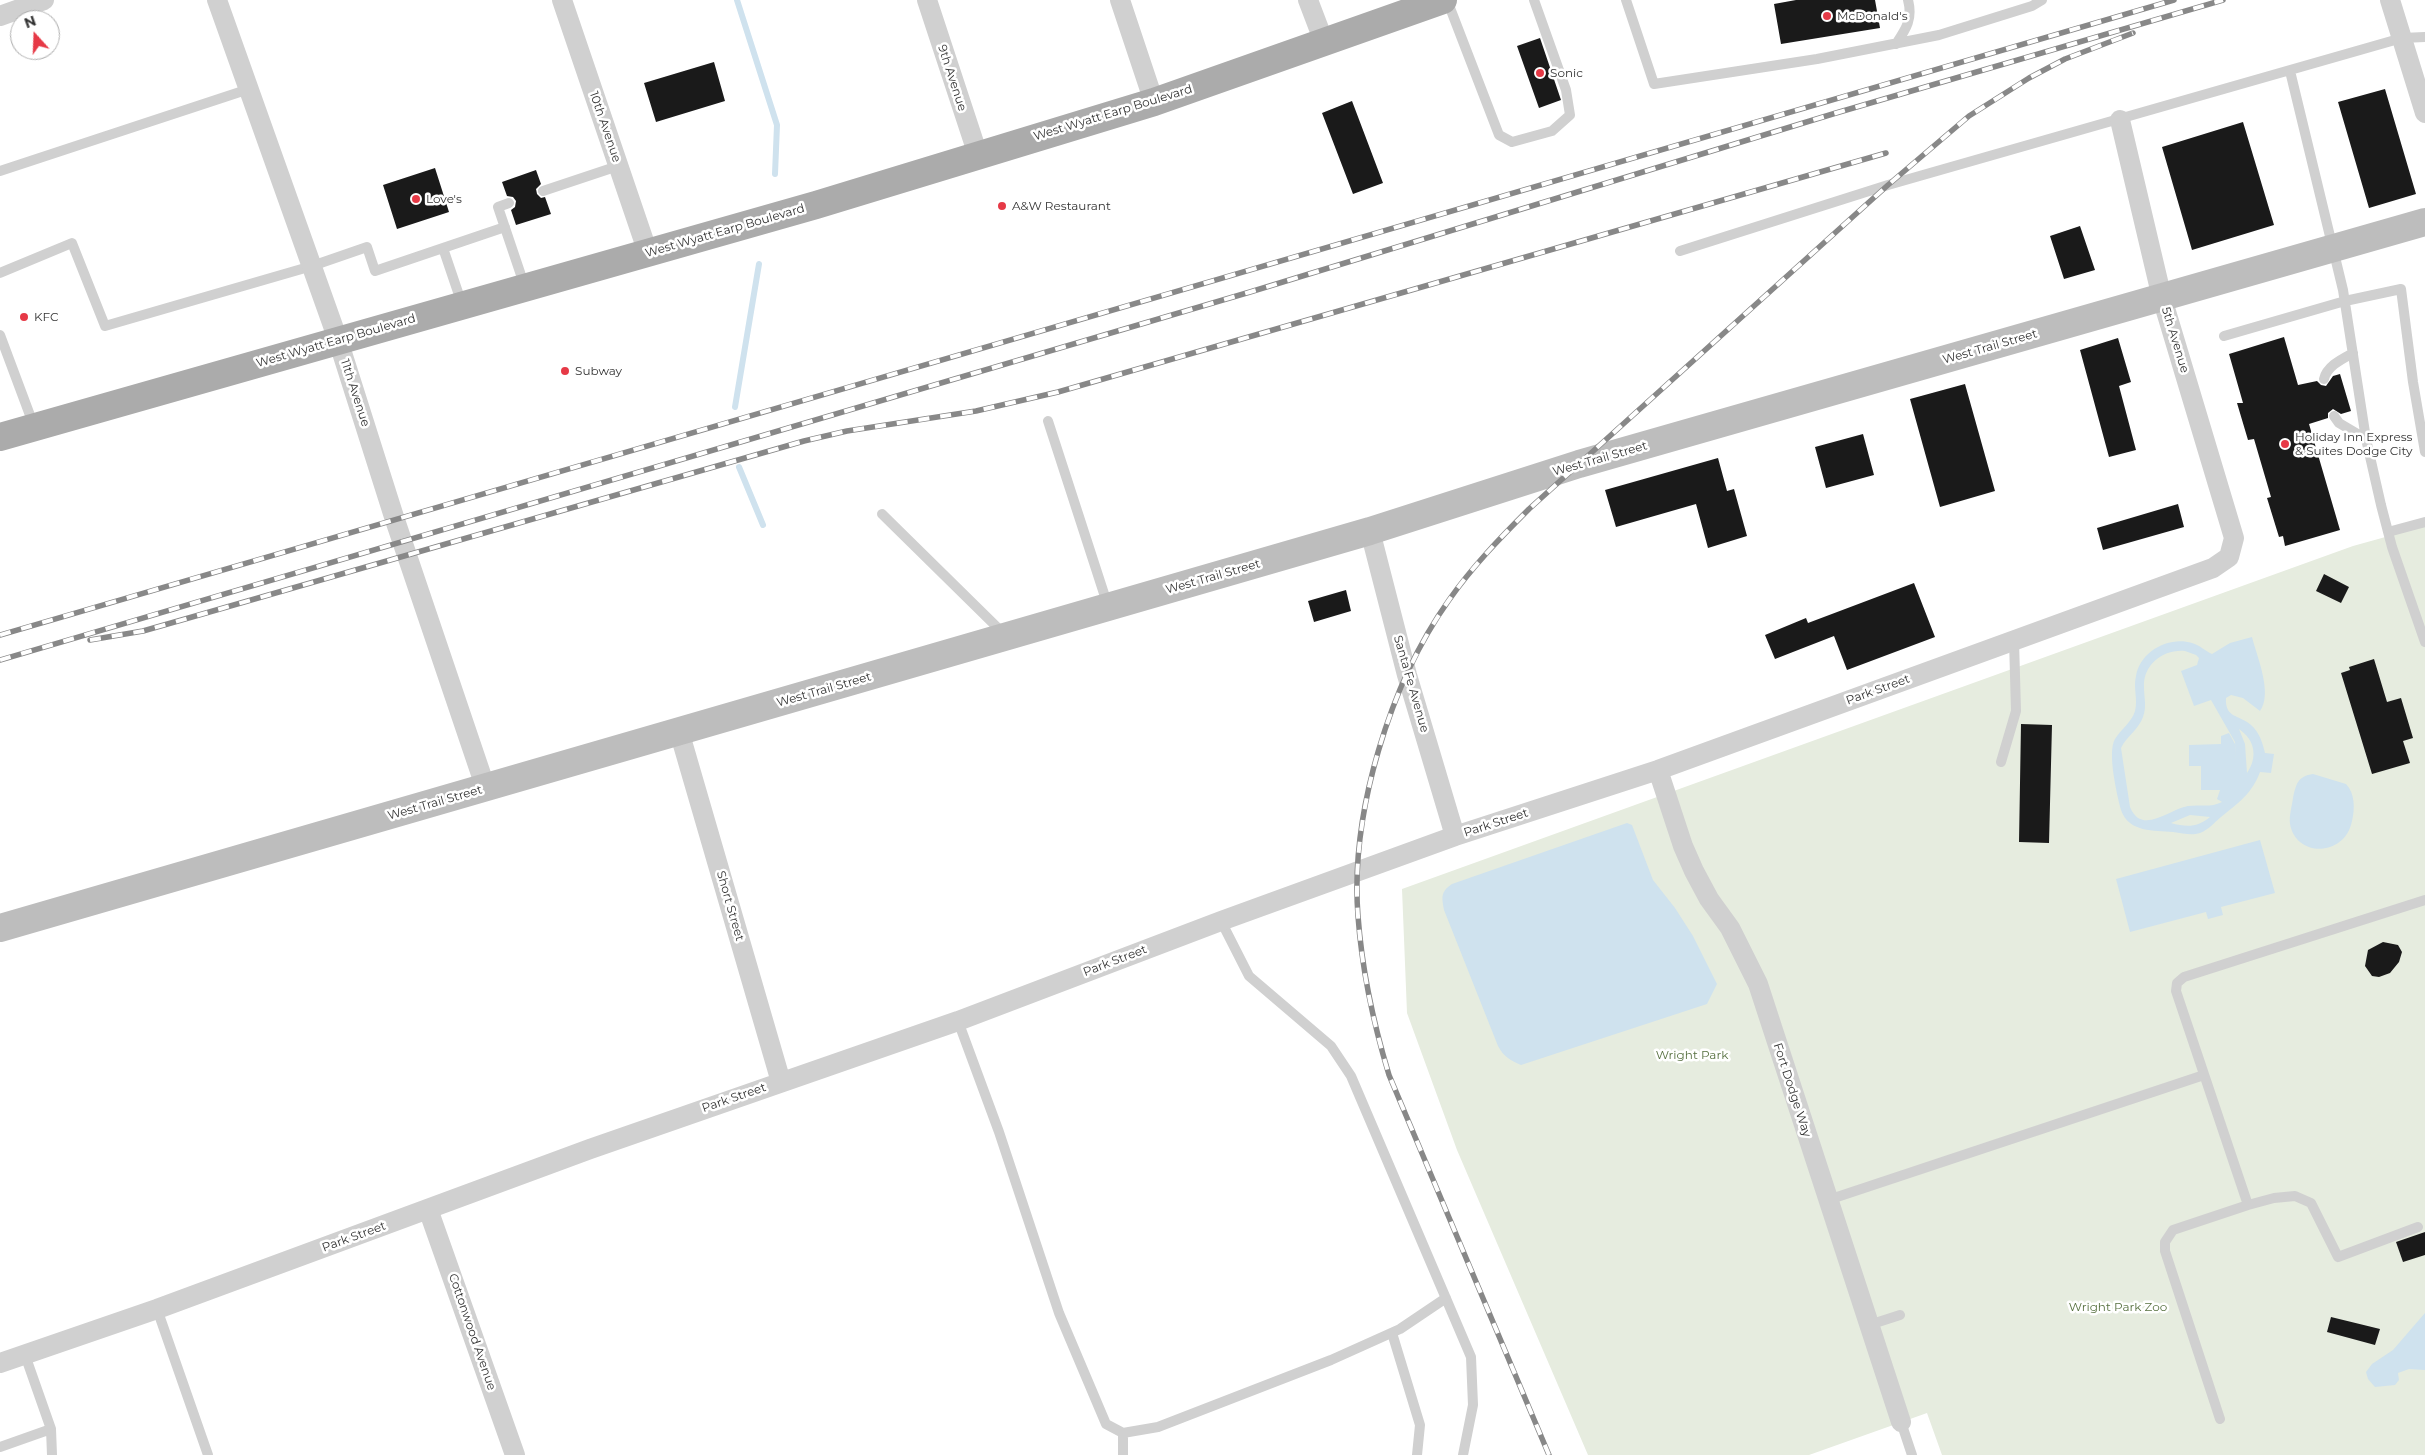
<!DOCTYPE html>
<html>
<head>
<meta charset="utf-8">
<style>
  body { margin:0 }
  #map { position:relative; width:2425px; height:1455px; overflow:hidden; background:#fff; font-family:Montserrat,sans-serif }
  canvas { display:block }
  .north { position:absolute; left:10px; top:10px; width:50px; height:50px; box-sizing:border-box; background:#fff; border:1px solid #adadad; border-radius:50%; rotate:340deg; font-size:14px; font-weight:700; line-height:20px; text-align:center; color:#333 }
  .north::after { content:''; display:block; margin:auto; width:18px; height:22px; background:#e63946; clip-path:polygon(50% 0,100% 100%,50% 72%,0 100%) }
</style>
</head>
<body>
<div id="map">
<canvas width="2425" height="1455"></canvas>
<div class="north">N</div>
</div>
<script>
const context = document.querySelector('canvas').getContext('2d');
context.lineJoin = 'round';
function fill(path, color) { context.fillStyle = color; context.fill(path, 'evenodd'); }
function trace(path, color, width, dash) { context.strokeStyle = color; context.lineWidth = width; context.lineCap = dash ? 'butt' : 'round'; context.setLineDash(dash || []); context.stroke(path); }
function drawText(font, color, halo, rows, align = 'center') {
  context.font = font + ' Montserrat,sans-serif'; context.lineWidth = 5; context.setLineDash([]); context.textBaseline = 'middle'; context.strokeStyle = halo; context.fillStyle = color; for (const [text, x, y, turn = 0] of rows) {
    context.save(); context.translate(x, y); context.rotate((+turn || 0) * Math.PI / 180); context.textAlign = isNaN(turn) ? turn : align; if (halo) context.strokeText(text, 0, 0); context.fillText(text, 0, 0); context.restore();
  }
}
fill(new Path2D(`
  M2425,526v929h-483l-15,-42 -118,42h-221l-131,-305 -50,-137 -5,-124 951,-343z`), '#e6ecdf');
fill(new Path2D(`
  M2252,637c5,20 21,56 8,74l-17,-13 -12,-3 -5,3c-1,18 10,17 21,24 11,7 15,18 18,31l9,1 -3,19 -11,-1c-8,22 -22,31 -39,45 -7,6 -13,13 -21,16 -9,3 -17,0 -27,-1 -19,-2 -44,1 -52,-22 -4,-15 -14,-58 -6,-71 6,-10 17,-17 20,-28 3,-12 -2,-23 1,-35 4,-24 32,-40 56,-33 8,2 13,8 20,11l18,-11zM2185,651l11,4 3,3 -2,7 -16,6 13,35 17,-6 24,42 1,21 -1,-19 -6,-11 -8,3v8l-32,1v21h12v24h19l-3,9 5,3c-12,6 -21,2 -34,4 -19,3 -46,30 -58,1l-9,-59c5,-11 18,-19 22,-31 4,-11 1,-19 1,-30 -1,-23 20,-38 41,-36zM2239,729c16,11 19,28 8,44l-2,-29zM2190,815l20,2c-13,11 -24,10 -39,6z
  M2313,774l33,10c9,9 9,25 6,37 -7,36 -56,37 -62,3 -1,-9 2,-18 3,-26 3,-14 5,-22 20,-24z
  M1627,823l5,2 21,55 22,28 18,28 24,48 -10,20 -186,61c-11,-5 -17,-8 -23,-19l-54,-136c-2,-12 -4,-18 8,-26z
  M2260,840l15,53 -54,14 2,8 -15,4 -2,-7 -76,20 -14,-53z
  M2425,1313v57l-16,-1 -11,4 1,7 -4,5 -20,2 -7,-8 -2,-7 6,-8 21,-14z`), '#cfe2ee');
trace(new Path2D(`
  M737,0l40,125 -2,49
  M735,407l24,-143
  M739,467l24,58`), '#cfe2ee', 6);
fill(new Path2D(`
  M1796,0h79l5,28 -99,16 -7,-40z
  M1540,38l21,62 -22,8 -22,-62z
  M714,62l11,39 -69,21 -12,-39z
  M2385,89l31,105 -47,14 -31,-106z
  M1352,101l31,82 -30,11 -31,-81z
  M2243,122l31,103 -82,25 -30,-103z
  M435,168l14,44 -52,17 -14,-44z
  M536,170l5,14 -5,5 1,5 4,4 4,-1 6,17 -35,11 -5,-15 4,-3 1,-6 -3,-4 -6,-1 -5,-14z
  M2080,226l15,44 -31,9 -14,-43z
  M2284,337l14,48 19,-4 4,4 5,1 7,-10 7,-2 11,37 -10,3 -8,-5 -5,4v5l-19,6 31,106 -55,16 -2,-10 -4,1 -12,-39 4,-1 -17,-58 -6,1 -11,-37h6l-14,-49z
  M2118,338l13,44 -12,4 17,64 -27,7 -29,-107z
  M1965,384l30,107 -55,16 -30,-108z
  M1863,434l11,41 -48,13 -11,-41z
  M1718,458l9,33 7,-2 13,47 -39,12 -12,-44 -80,23 -11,-37z
  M2178,504l6,23 -81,23 -6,-22z
  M2324,574l25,13 -8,16 -25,-12z
  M1914,583l21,54 -88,33 -13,-34 -59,23 -10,-24 41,-17 2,5z
  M1346,590l5,21 -37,11 -6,-21z
  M2374,659l13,43 14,-4 12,40 -10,3 7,22 -38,11 -31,-101 9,-3 -1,-3z
  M2021,724l31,1 -3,118 -30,-1z
  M2383,942l15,3 4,7 -3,10 -9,11 -11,4 -7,-1 -7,-10 3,-16z
  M2425,1232v23l-22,7 -7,-20z
  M2331,1317l49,12 -5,16 -48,-13z`), '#1a1a1a');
trace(new Path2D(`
  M1447,0l52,135 13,7 40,-11 18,-16 -4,-25 -32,-90
  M1626,0l28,84 163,-25 122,-24 93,-29 10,-6
  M1896,44c10,-15 17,-25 12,-44
  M2290,71l53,219 23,149 15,66 11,42 33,95
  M0,171l249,-82
  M543,191l75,-25
  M509,203l-11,4 27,80
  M443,248l19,56
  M1680,251l208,-66 514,-147 23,-1
  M0,273l72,-30 33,83 207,-60 55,-19 8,24 130,-44
  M0,335l34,91
  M2224,336l121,-35 56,-12 12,93 12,70
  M2324,379c3,-13 18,-20 29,-26
  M2334,416l5,7 27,16
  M1048,421l60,185
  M882,514l123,121
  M2388,532l37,-10
  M2001,762l15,-51 -2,-71
  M1221,921l28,55 82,70 20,30 120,281 2,48 -10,50
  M958,1021l41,111 60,181 47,111 17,9 35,-6 173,-67 69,-31 46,-31
  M1828,1200l376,-125
  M2248,1205l-72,-214 1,-8 7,-6 241,-77
  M157,1309l51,146
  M1869,1325l31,-10
  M1392,1333l28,92 -3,30
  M25,1355l26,74 1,26
  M2220,1419l-55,-168v-9l8,-12 75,-25 26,-7 21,-2 16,7 27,54 80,-30
  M1901,1422l11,33
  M1123,1433v22
  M0,1447l51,-18`), '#d0d0d0', 10);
trace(new Path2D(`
  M217,0l121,340 57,180 91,269
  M562,0l86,253
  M927,0l51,155
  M1120,0l34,102
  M1308,0l16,42
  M2390,0l35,113
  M0,16l44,-16
  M1370,531l37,144 48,161
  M679,731l102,351
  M1658,770l25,76 11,25 15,28 21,29 28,56 143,438
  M428,1209l87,246
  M0,1363l157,-54 433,-160 368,-128 263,-100 234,-85 203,-66 555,-202 16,-11 5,-19 -72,-240 -42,-178`), '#d0d0d0', 20);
trace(new Path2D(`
  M0,928l1370,-397 209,-67 846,-242`), '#bdbdbd', 28);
trace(new Path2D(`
  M0,437l816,-232 338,-103 289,-102`), '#ababab', 28);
const rail = new Path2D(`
  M0,635l2174,-635
  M90,640l53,-9 49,-14 612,-176 43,-10 129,-20 82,-19 828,-239
  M0,660l1250,-368 586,-179 387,-113
  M1549,1455l-160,-380c-16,-53 -27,-104 -31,-159 -8,-102 32,-233 91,-316 23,-33 51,-62 80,-91l359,-324 81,-69 60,-38 36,-19 68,-26`);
trace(rail, '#888', 5.5);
trace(rail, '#fff', 4, [11]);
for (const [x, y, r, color] of [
  [1827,16,5,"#e63946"],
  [1540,73,5,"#e63946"],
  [416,199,5,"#e63946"],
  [1002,206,5,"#e63946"],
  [24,317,5,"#e63946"],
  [565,371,5,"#e63946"],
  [2285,444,5,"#e63946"]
]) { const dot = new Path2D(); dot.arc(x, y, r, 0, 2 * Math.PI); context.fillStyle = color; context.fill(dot); trace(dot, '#fff', 2); }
drawText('12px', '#333', '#fff', [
  ["McDonald's",1837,16],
  ["Sonic",1550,73],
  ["Love's",426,199],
  ["A&W Restaurant",1012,206],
  ["KFC",34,317],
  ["Subway",575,371],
  ["Holiday Inn Express",2295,437],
  ["& Suites Dodge City",2295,451]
], 'left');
drawText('12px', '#333', '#fff', [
  ["9th Avenue",952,78,72],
  ["West Wyatt Earp Boulevard",1113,113,-17],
  ["10th Avenue",605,127,71],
  ["West Wyatt Earp Boulevard",725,231,-16],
  ["5th Avenue",2175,340,73],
  ["West Wyatt Earp Boulevard",336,341,-16],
  ["West Trail Street",1990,347,-16],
  ["11th Avenue",355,393,72],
  ["West Trail Street",1600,459,-16],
  ["West Trail Street",1213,577,-16],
  ["Santa Fe Avenue",1411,684,74],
  ["West Trail Street",824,690,-16],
  ["Park Street",1878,690,-20],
  ["West Trail Street",435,803,-16],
  ["Park Street",1496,823,-18],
  ["Short Street",730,906,74],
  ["Park Street",1115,961,-21],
  ["Fort Dodge Way",1792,1090,72],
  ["Park Street",734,1098,-19],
  ["Park Street",354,1237,-20],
  ["Cottonwood Avenue",472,1332,71]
]);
drawText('12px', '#56703f', '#fff', [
  ["Wright Park",1692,1055],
  ["Wright Park Zoo",2118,1307]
]);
</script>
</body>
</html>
